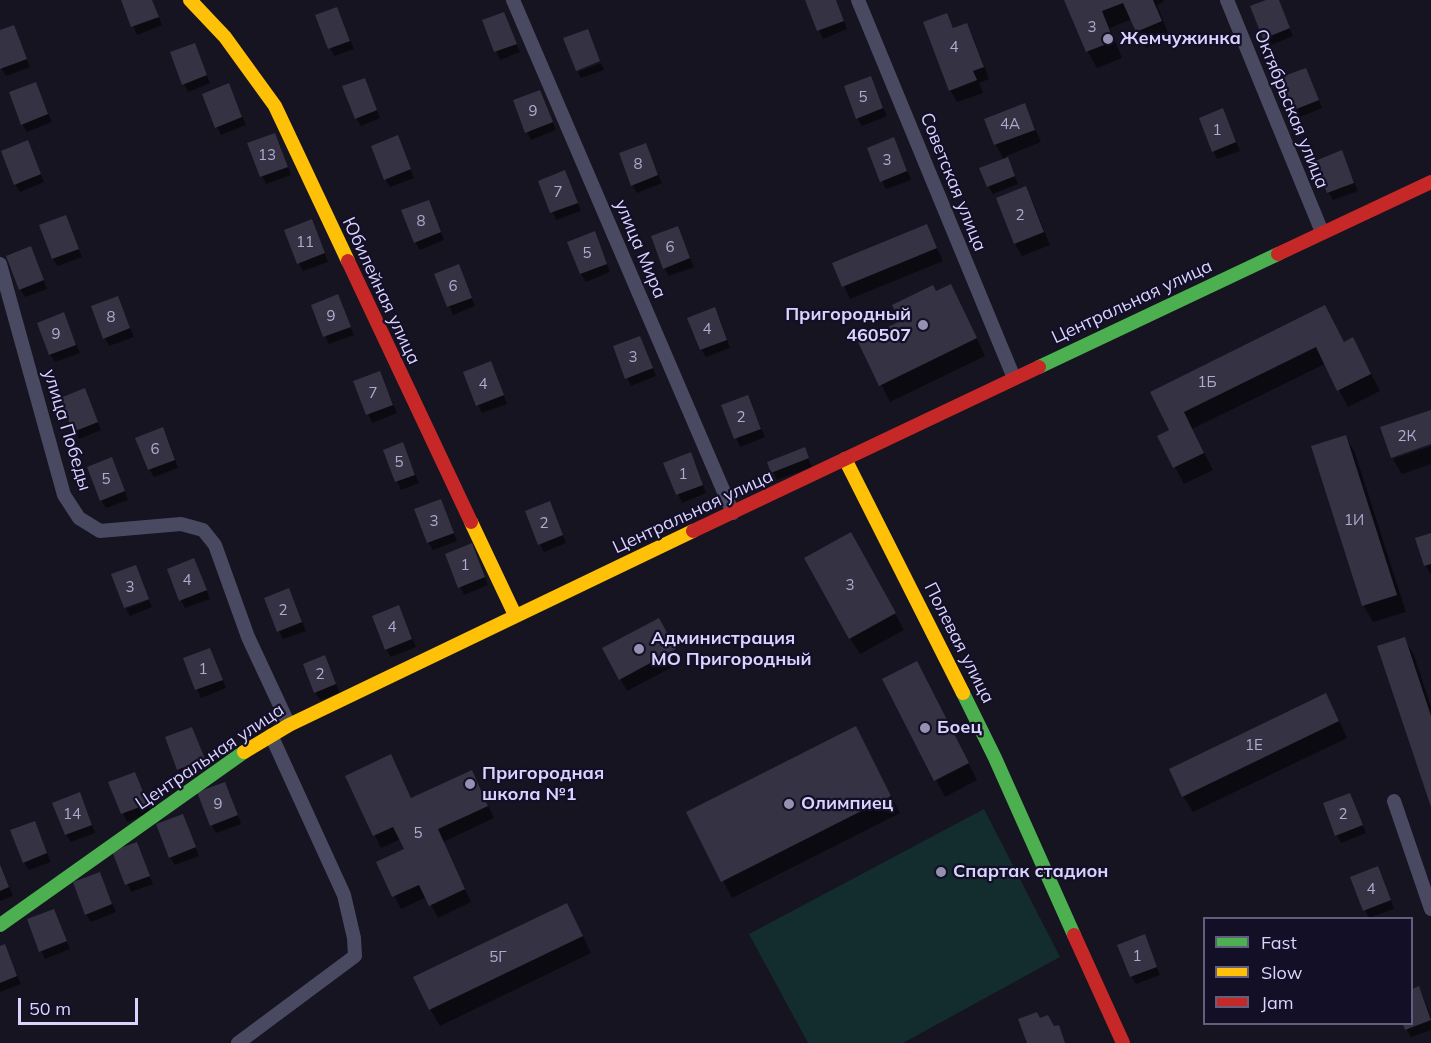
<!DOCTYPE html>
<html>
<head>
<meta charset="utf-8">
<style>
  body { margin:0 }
  #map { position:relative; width:1431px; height:1043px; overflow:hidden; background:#161421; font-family:Mulish,sans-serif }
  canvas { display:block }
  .legend { position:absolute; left:1203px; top:917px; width:210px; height:108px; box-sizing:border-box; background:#130f26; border:2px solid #625e7d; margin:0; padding:8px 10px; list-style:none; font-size:18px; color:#d9d4ff }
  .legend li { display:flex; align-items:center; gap:12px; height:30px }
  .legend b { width:30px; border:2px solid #625e7d }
  .scale { position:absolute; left:18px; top:998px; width:120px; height:27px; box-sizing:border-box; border:3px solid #d9d4ff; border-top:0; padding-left:8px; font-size:18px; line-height:21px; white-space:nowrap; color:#d9d4ff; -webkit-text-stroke:4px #130f26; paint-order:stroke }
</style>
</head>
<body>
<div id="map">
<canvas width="1431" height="1043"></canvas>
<ul class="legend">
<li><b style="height:8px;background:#4caf50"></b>Fast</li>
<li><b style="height:8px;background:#ffc107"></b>Slow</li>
<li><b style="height:8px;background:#c62828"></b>Jam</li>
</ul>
<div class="scale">50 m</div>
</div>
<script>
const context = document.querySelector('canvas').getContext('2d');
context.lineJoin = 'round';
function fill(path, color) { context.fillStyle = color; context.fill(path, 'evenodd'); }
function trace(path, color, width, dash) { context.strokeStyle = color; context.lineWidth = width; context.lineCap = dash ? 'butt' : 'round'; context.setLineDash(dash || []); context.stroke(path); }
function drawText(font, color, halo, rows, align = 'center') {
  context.font = font + ' Mulish,sans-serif'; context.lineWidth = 4.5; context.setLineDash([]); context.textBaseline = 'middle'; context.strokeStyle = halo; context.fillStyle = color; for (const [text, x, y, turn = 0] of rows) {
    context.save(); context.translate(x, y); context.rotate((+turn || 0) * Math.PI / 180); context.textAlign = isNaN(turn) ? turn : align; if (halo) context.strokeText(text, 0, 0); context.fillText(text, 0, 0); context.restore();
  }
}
fill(new Path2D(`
  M984,809l76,148 -157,86h-95l-59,-109z`), '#132c2d');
fill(new Path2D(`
  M123,0h29l10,25 -25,10z
  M806,0h30l11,29 -24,10z
  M1066,0h97l1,2 -7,3 13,33 -24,10 -14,-29 -22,9 12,30 -25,10 -9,-16z
  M1271,0h7l15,36 -24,10 -5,-8z
  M337,9l17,40 -20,7 -17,-40z
  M504,13l16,39 -20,8 -16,-39z
  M947,15l7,14 12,-4 7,12 16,42 -10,4 4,10 -26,9 -7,-12z
  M13,27l17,40 -24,9 -6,-10v-34z
  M198,53l12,30 -22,9 -4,-8z
  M601,63l3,7 -23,8 -3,-6z
  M1306,70l16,38 -22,9 -5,-8z
  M870,78l17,38 -25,10 -5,-8z
  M35,84l17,38 -25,10 -5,-8z
  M229,85l17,40 -25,10 -4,-8z
  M368,87l12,31 -19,8 -5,-8z
  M539,92l17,38 -25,10 -4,-8z
  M1024,105l17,37 -35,14 12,28 -25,10 -5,-8 16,-26 -8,-15 -10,-25z
  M1223,110l17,41 -23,8 -4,-8z
  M397,137l17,41 -24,9 -5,-8z
  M894,139l17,41 -25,9 -4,-8z
  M27,142l17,40 -24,10 -5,-8z
  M279,142l12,33 -25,9 -4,-8z
  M645,145l17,38 -25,10 -5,-8z
  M1341,152l17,39 -25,9 -5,-8z
  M565,172l16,39 -25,9 -16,-38z
  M1025,188l7,12 18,45 -28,11 -7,-12 -17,-45z
  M432,209l12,31 -24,10 -5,-8z
  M65,217l17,40 -24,9 -5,-7z
  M927,226l16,35 -93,38 -16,-35z
  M677,228l17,39 -25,9 -5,-8z
  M316,229l12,33 -25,9 -4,-8z
  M598,241l12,31 -24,10 -5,-8z
  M35,256l12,33 -22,8 -5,-8z
  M458,266l17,40 -22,9 -17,-41z
  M337,296l17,39 -25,9 -16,-38z
  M117,298l17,39 -25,9 -4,-8z
  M960,303l25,53 -95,46 -30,-60 42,-20z
  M1325,307l19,36 9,-4 27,52 -32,16 -23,-43 -133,65 21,41 -29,14 -25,-47 12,-6 -19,-38z
  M63,314l17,39 -25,9 -5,-8z
  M719,317l11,31 -24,9 -5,-8z
  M640,338l16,38 -25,10 -4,-8z
  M495,371l12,33 -25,9 -4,-8z
  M380,373l17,40 -25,10 -17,-41z
  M84,390l17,40 -22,9 -4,-8z
  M748,397l17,40 -25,10 -17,-41z
  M167,437l11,31 -24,9 -5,-8z
  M1346,437l9,16 51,159 -33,10 -10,-17z
  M402,444l17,39 -18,7 -16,-39z
  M1431,446v18l-29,10 -9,-15z
  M804,449l8,18 -35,13 -8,-17z
  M695,462l11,31 -24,10 -17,-39z
  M116,467l12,33 -22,8 -5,-8z
  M440,501l17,40 -24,9 -5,-8z
  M549,503l17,40 -22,9 -4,-8z
  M1431,535v40l-5,-9 -9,-27z
  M860,551l44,79 -44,24 -10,-16z
  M476,553l12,32 -24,10 -17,-40z
  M194,560l16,39 -25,9 -4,-8z
  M289,590l17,41 -23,8 -4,-8z
  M149,600l3,7 -22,9 -4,-7z
  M399,607l17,40 -25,10 -5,-8z
  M666,632l16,30 -55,29 -7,-12z
  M1404,638l10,17 17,52v97z
  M210,649l16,39 -25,10 -16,-39z
  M324,657l16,36 -20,7 -5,-8z
  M884,680h42l51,100 -32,17z
  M1335,712l12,26 -154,74 -10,-16z
  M192,729l16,38 -25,10 -4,-8z
  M865,745l35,68 -168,85 -44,-85z
  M391,756l21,43 66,-15 16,34 -51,24 28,60 -33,16 -11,-21 -26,12 -23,-46 28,-13 -5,-11 -20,9 -34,-72z
  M135,774l16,38 -24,10 -17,-39z
  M229,791l12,33 -25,9 -4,-8z
  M1350,795l16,38 -25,10 -4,-8z
  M84,802l11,31 -24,9 -5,-7z
  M182,815l17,41 -24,9 -5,-8z
  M34,823l17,39 -22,8 -5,-8z
  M136,844l17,40 -22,8 -17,-40z
  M0,863l13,33 -13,5z
  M99,874l17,38 -25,10 -5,-8z
  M1382,876l12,33 -25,9 -4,-8z
  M54,911l16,38 -25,10 -4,-8z
  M576,922l15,31 -151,73 -10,-17z
  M1148,944l12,31 -24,9 -5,-8z
  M4,946l17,38 -21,8v-45z
  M1419,987l12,28v15l-20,7 -7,-13h8v-34z`), '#0007');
fill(new Path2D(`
  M121,0h31l7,17 -28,10z
  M805,0h31l8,21 -27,10z
  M1064,0h89l9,21 -26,11 -13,-29 -21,8 12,30 -28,11z
  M1266,0h13l11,28 -27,11 -13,-33z
  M337,7l13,34 -22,8 -13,-34z
  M504,12l13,32 -23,8 -12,-32z
  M947,13l6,15 14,-5 17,44 -11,4 4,9 -28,11 -26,-69z
  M14,25l13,34 -27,10v-39z
  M588,29l12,32 -24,10 -13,-33z
  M195,43l12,32 -25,10 -12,-33z
  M1306,68l13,32 -25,10 -13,-33z
  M871,76l12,32 -27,11 -12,-33z
  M365,78l12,32 -22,9 -13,-33z
  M36,82l12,32 -27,11 -12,-33z
  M229,83l13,34 -27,11 -13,-34z
  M540,90l13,32 -28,11 -12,-33z
  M1025,103l10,27 -41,15 -10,-26z
  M1223,108l13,34 -24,10 -13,-34z
  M275,133l13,34 -28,10 -13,-34z
  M398,135l13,34 -27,11 -13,-34z
  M894,137l13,34 -27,11 -13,-34z
  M28,140l13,34 -27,11 -13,-34z
  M646,143l12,32 -27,11 -12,-33z
  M1342,150l12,33 -27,10 -12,-32z
  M1008,157l7,19 -28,11 -8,-19z
  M565,170l13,33 -28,10 -12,-32z
  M1026,186l18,46 -30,12 -18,-46z
  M429,200l12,32 -27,11 -13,-33z
  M66,215l13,34 -27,10 -13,-34z
  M312,219l13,34 -28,11 -13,-34z
  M927,224l10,24 -95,39 -10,-24z
  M678,226l12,32 -27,11 -12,-33z
  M595,231l12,33 -27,10 -13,-32z
  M31,246l13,34 -25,10 -13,-34z
  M459,264l13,34 -25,9 -13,-33z
  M951,284l26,54 -98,48 -21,-44 42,-21 -8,-16 41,-20 3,6z
  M338,294l13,33 -28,10 -12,-32z
  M118,296l12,32 -27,11 -12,-33z
  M1325,305l19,37 9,-5 18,37 -34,17 -21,-44 -132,65 20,41 -31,15 -16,-32 12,-6 -19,-38z
  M715,307l12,33 -27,10 -13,-32z
  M64,312l12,33 -27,10 -12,-32z
  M640,336l13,32 -28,11 -12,-33z
  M491,361l13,34 -28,11 -13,-34z
  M380,371l13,34 -27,10 -13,-34z
  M85,388l13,34 -25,10 -13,-34z
  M748,395l13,34 -27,10 -13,-34z
  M1431,410v34l-40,14 -11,-31z
  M163,427l12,33 -27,10 -13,-32z
  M1346,435l51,160 -35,11 -51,-160z
  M403,442l12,33 -20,7 -12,-32z
  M805,447l4,11 -38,15 -4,-11z
  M691,452l12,33 -27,10 -13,-32z
  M112,457l13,34 -25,10 -13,-34z
  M441,499l13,34 -27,10 -13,-34z
  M550,501l13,34 -25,10 -13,-34z
  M851,532l45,81 -47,26 -45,-81z
  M1431,533v31l-7,2 -9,-28z
  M472,543l13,34 -27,11 -13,-34z
  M194,558l13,32 -28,11 -12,-32z
  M136,565l13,34 -25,9 -13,-34z
  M289,588l13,34 -25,10 -13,-34z
  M399,605l13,34 -27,11 -13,-34z
  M659,618l17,31 -57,31 -17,-32z
  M1405,637l26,79v91l-54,-161z
  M210,648l13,32 -28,10 -12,-32z
  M325,655l11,29 -22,9 -11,-29z
  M917,661l52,102 -35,18 -52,-102z
  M1326,693l13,28 -157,76 -13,-28z
  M856,726l35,70 -170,86 -35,-70z
  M192,727l13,32 -28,11 -12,-33z
  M391,754l20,44 61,-28 16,36 -50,23 27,60 -36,17 -10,-21 -27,12 -16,-35 28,-13 -11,-22 -20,9 -28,-60z
  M135,772l13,32 -27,10 -13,-32z
  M225,782l13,33 -28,11 -13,-34z
  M80,792l12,33 -27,10 -13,-32z
  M1350,793l13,32 -28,11 -12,-33z
  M183,814l13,33 -27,11 -13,-34z
  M35,821l12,32 -24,10 -13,-33z
  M137,842l13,34 -25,9 -13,-34z
  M0,864l9,23 -9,4z
  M1378,866l13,34 -28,11 -13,-34z
  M100,872l12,32 -27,11 -12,-33z
  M567,903l16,33 -154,74 -16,-33z
  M54,909l13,32 -28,11 -12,-33z
  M1145,934l12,33 -27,10 -13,-32z
  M5,944l12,32 -17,7v-37z
  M1419,986l12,34 -26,10 -2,-6h9v-35z
  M1037,1012l3,6 8,-3 6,11 5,-1 6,18h-38l-9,-24z`), '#343243');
trace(new Path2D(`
  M513,0l220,513
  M858,0l156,378
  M1227,0l95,232
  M0,264l64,231 15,23 21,13 81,-7 22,6 12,15 33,92 41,88
  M1394,801l37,108
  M238,1043l117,-87 -1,-18 -10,-43 -73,-160`), '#4a4962', 14);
trace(new Path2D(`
  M1039,367l239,-113
  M963,693l32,65 79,177
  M0,925l244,-173`), '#4caf50', 14);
trace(new Path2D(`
  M190,0l35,37 50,69 73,155
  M845,459l118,234
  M471,522l44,93
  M244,752l45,-27 404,-194`), '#ffc107', 14);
trace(new Path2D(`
  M1278,254l153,-72
  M348,261l123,261
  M693,531l346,-164
  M1074,935l49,108`), '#c62828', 14);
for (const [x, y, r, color] of [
  [1108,39,6,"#9591b1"],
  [923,325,6,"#9591b1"],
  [639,649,6,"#9591b1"],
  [925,728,6,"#9591b1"],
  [470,784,6,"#9591b1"],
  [789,804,6,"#9591b1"],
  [941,872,6,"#9591b1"]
]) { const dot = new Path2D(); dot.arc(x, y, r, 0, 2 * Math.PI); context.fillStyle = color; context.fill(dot); trace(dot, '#130f26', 2); }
drawText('15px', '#b0acd0', null, [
  ["3",1092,27],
  ["4",954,47],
  ["5",863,97],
  ["9",533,111],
  ["4А",1010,124],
  ["1",1217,130],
  ["13",267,155],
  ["3",887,160],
  ["8",638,164],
  ["7",558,192],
  ["2",1020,215],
  ["8",421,221],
  ["11",305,242],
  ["6",670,247],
  ["5",587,253],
  ["6",453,286],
  ["9",331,316],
  ["8",111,317],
  ["4",707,329],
  ["9",56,334],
  ["3",633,357],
  ["1Б",1207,382],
  ["4",483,384],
  ["7",373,393],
  ["2",741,417],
  ["2К",1407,436],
  ["6",155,449],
  ["5",399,462],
  ["1",683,474],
  ["5",106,479],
  ["1И",1354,520],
  ["3",434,521],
  ["2",544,523],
  ["1",465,565],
  ["4",187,580],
  ["3",850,585],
  ["3",130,587],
  ["2",283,610],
  ["4",392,627],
  ["1",203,669],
  ["2",320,674],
  ["1Е",1254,745],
  ["9",218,804],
  ["14",72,814],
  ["2",1343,814],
  ["5",418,833],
  ["4",1371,889],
  ["1",1137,956],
  ["5Г",498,957]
]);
drawText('bold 18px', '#d9d4ff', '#130f26', [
  ["Жемчужинка",1120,39],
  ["Пригородный",911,315,"right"],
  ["460507",911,336,"right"],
  ["Администрация",651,639],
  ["МО Пригородный",651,660],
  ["Боец",937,728],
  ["Пригородная",482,774],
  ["школа №1",482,795],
  ["Олимпиец",801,804],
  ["Спартак стадион",953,872]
], 'left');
drawText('18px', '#d9d4ff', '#130f26', [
  ["Октябрьская улица",1291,109,68],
  ["Советская улица",953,182,68],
  ["улица Мира",640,249,67],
  ["Юбилейная улица",381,291,65],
  ["Центральная улица",1132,302,-25],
  ["улица Победы",67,430,73],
  ["Центральная улица",693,512,-25],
  ["Полевая улица",959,643,63],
  ["Центральная улица",210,757,-34]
]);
</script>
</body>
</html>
